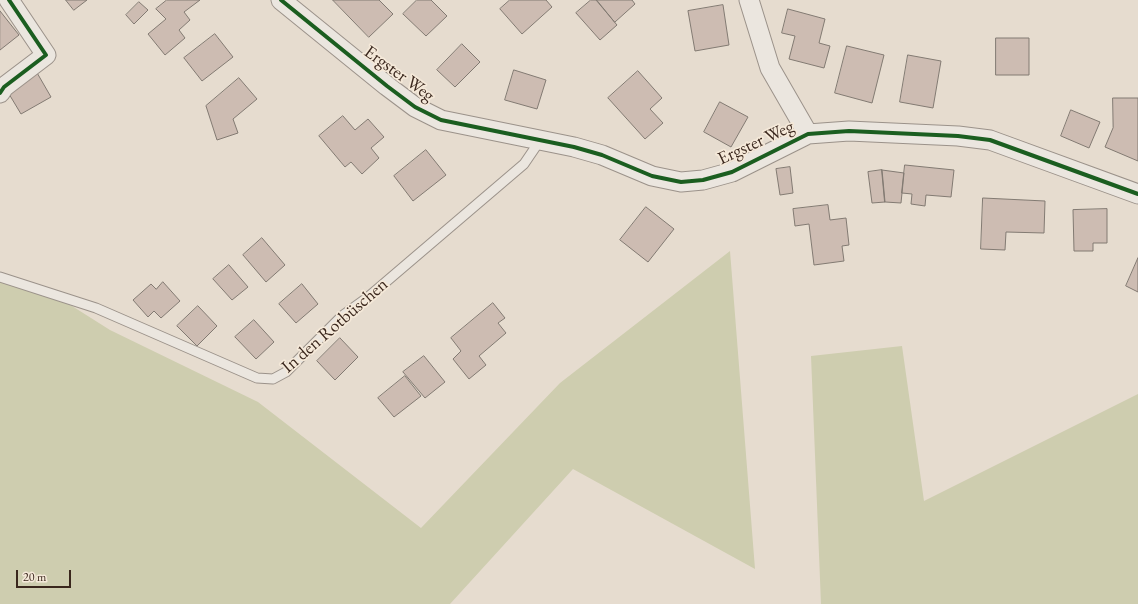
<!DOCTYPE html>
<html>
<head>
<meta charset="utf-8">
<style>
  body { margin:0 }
  #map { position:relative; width:1138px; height:604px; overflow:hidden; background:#e6dccf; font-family:"EB Garamond",serif }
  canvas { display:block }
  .scale { position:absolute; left:16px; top:570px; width:55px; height:18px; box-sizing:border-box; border:2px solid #3a271d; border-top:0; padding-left:5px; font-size:12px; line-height:14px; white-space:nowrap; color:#3a271d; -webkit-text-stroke:3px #f5e9d9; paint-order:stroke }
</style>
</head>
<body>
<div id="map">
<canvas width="1138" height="604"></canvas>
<div class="scale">20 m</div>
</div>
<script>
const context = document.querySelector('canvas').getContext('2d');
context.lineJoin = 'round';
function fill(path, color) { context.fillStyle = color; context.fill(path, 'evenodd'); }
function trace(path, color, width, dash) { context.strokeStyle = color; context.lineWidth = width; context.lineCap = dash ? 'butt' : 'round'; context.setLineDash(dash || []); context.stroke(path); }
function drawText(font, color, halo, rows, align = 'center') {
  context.font = font + ' "EB Garamond",serif'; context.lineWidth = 3.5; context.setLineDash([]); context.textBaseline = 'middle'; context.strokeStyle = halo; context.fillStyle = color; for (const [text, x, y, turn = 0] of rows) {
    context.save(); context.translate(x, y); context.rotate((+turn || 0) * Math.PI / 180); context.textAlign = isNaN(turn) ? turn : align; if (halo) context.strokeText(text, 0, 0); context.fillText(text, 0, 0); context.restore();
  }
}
fill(new Path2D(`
  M730,251l25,318 -182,-100 -123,135h-450v-327l72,29 38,24 148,72 163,126 139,-145z
  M902,346l22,155 214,-107v210h-317l-10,-248z`), '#cecdaf');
const building = new Path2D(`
  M66,0h21l-13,10z
  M167,0h33l-16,12 6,8 -11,10 6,8 -20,17 -17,-21 18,-15 -10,-10z
  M333,0h46l14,14 -24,23z
  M417,0h14l16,16 -21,20 -23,-22z
  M510,0h36l6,7 -30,27 -22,-25z
  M591,0h5l21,25 -17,15 -24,-27z
  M597,0h35l3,4 -20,18z
  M139,2l9,8 -14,14 -8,-9z
  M723,5l6,40 -34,6 -7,-40z
  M788,9l37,10 -6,24 11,3 -6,22 -35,-9 6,-23 -13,-3z
  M0,11l19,24 -19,15z
  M215,34l18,23 -31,24 -18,-23z
  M996,38h33v37h-33z
  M462,44l18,18 -25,25 -18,-17z
  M847,46l37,9 -12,48 -37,-10z
  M908,55l33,6 -8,47 -33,-6z
  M514,70l32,10 -9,29 -32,-9z
  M36,71l15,26 -30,17 -15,-25z
  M638,71l24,27 -12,11 13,14 -18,16 -37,-41z
  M239,78l18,21 -24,20 5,14 -21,7 -11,-34z
  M1113,98h25v63l-33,-14 8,-19z
  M720,102l28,15 -17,30 -27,-15z
  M1071,110l29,12 -11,26 -28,-12z
  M343,116l12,14 13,-11 16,18 -13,11 8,10 -17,16 -11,-12 -6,5 -26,-31z
  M426,150l20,25 -33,26 -19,-25z
  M905,165l49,5 -3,27 -25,-2 -1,11 -14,-2 1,-10 -10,-1z
  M790,167l3,26 -13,2 -4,-26z
  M882,170l3,32 -13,1 -4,-31z
  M882,170l22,3 -3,30 -16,-1z
  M983,198l62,3 -1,32 -38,-1 -1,18 -24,-1z
  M828,205l2,15 16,-2 3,27 -7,1 2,15 -30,4 -5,-41 -14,2 -2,-17z
  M646,207l28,22 -26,33 -28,-22z
  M1107,209v34h-14v8h-19l-1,-41z
  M262,238l23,27 -19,17 -23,-27z
  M1138,258v34l-12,-6z
  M229,265l19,22 -16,13 -19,-21z
  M163,282l17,19 -19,17 -7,-7 -6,6 -15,-17 18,-16 5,5z
  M302,284l16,20 -22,19 -17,-19z
  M493,303l12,15 -7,5 8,10 -27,23 7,9 -17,14 -16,-20 8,-8 -10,-13z
  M198,306l19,20 -20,20 -20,-20z
  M254,320l20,22 -18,17 -21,-22z
  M340,338l18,19 -23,23 -18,-19z
  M424,356l21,26 -20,16 -22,-26z
  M405,376l16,20 -27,21 -16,-19z`);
fill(building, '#cdbcb2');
trace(building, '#827a72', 1);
const lane = new Path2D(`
  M0,277l96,31 161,70 16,1 13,-7 56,-56 25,-18 157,-134 17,-25`);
const street = new Path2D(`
  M281,0l106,86 28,21 26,13 133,27 28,8 50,21 29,6 22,-2 29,-8 76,-38 41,-3 109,5 32,4 148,54
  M749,0l21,68 38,66
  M0,93l4,-6 42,-32 -37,-55`);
trace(lane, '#9b928a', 11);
trace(street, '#9b928a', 21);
trace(lane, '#ebe6df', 9);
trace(street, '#ebe6df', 19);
trace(new Path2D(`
  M281,0l106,86 28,21 26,13 133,27 28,8 50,21 29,6 22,-2 29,-8 76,-38 41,-3 109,5 32,4 148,54
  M0,93l4,-6 42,-32 -37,-55`), '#1b5e20', 4);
drawText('18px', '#3a271d', '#f5e9d9', [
  ["Ergster Weg",399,74,36],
  ["Ergster Weg",756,143,-25],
  ["In den Rotbüschen",335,326,-41]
]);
</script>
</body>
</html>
